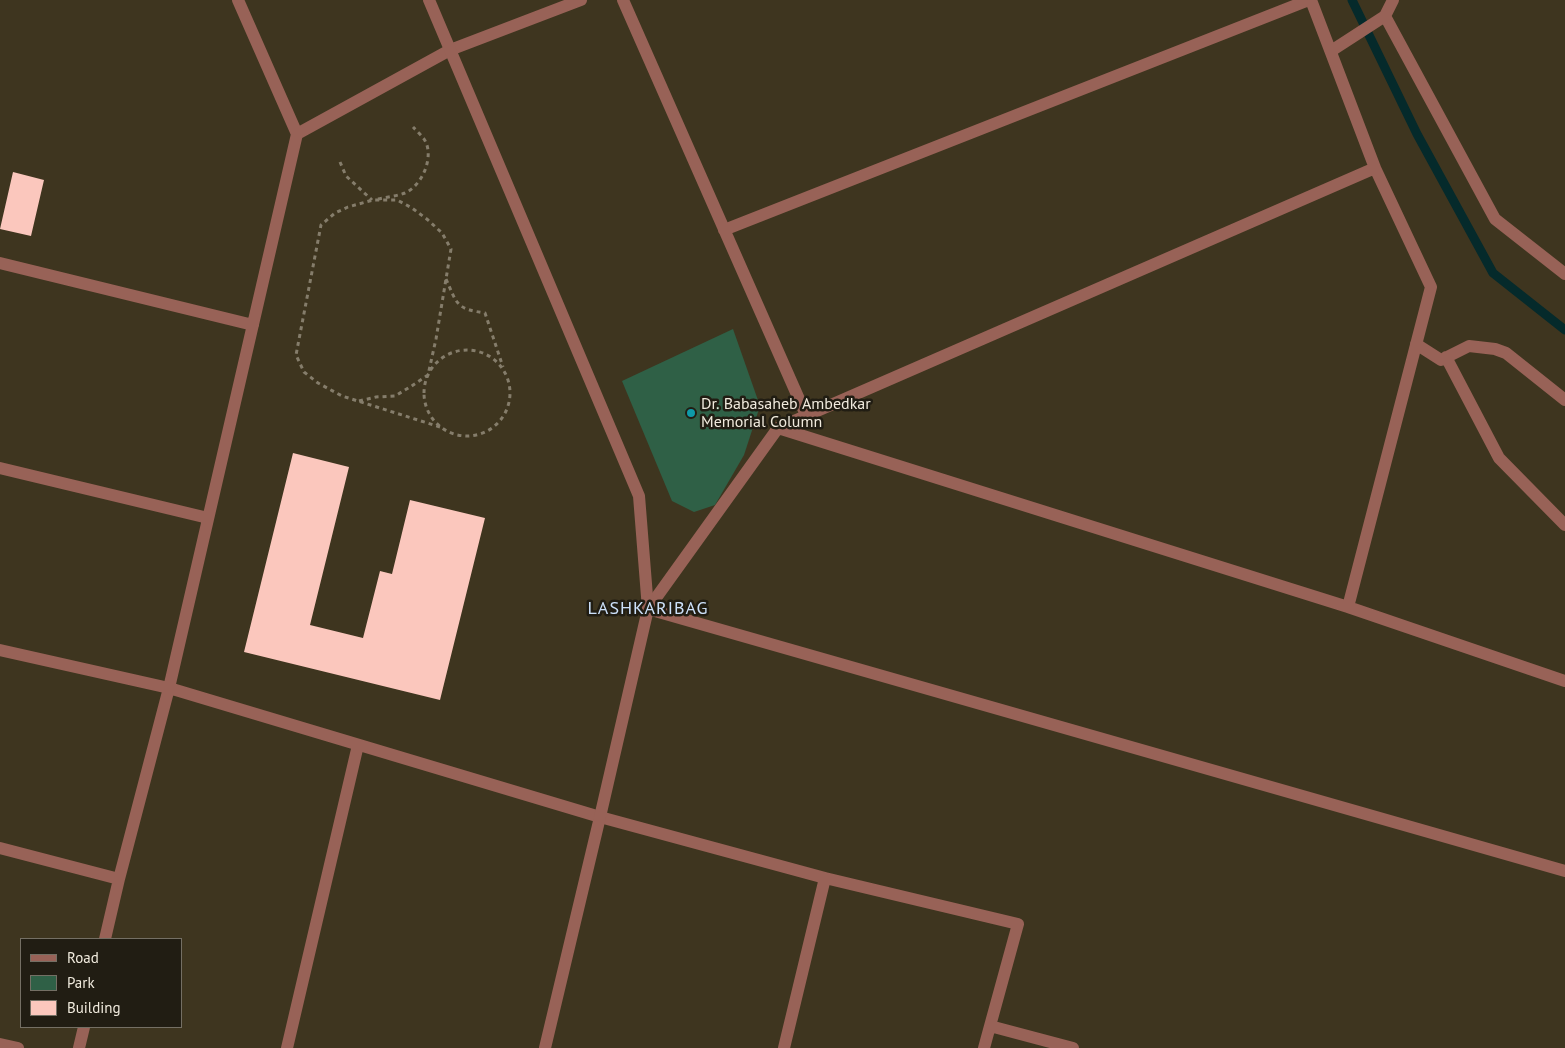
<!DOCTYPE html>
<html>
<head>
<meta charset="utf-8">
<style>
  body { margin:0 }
  #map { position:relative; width:1565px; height:1048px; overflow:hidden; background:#3e351f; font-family:"PT Sans",sans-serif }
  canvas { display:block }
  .legend { position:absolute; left:20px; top:938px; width:162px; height:90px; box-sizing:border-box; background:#211d13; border:1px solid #746f64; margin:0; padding:6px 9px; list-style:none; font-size:15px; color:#f0eadd }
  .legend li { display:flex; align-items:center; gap:10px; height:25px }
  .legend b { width:25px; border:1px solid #746f64 }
</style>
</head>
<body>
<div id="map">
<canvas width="1565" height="1048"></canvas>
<ul class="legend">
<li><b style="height:6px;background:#986257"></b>Road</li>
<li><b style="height:14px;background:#2f6046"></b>Park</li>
<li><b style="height:14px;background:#fbc7bd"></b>Building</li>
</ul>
</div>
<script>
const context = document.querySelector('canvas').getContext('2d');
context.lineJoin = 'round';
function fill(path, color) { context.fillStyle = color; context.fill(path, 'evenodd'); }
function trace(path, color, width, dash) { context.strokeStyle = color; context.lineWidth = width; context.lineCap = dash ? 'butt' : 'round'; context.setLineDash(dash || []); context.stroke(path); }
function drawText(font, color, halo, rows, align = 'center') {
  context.font = font + ' "PT Sans",sans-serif'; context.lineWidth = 5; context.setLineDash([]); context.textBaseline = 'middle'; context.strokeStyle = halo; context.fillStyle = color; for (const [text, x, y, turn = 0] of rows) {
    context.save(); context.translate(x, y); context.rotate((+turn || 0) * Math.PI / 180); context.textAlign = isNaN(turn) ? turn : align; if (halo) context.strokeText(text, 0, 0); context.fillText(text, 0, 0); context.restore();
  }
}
fill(new Path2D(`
  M733,329l27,77 -16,49 -29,50 -21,7 -22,-11 -50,-120z`), '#2f6046');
trace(new Path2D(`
  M1352,0l65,134 76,139 72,57`), '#052a2b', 9);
fill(new Path2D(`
  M13,172l31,8 -13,56 -31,-7z
  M293,453l56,14 -39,158 53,13 17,-67 12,3 18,-74 75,18 -45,182 -196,-48z`), '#fbc7bd');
trace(new Path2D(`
  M340,162l6,14 26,24
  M378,199c9,-2 19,-3 27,-6 18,-8 30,-38 19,-54 -3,-4 -7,-8 -11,-12
  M446,279c11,25 10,30 39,34l18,54
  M424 393a43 43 0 1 1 86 0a43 43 0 1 1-86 0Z
  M359,401l17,-4 19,-1 15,-9 18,-12 8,-36 15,-90 -9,-16 -14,-13 -16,-12 -15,-8h-24l-25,7 -13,6 -14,12 -25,130 8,17 14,11 24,13 98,31`), '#857d6b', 3, [4, 4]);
trace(new Path2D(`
  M238,0l59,134
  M581,0l-131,50 -153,84 -128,554 431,129 225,61
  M623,0l183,415
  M1311,0l64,168
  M1393,0l-8,16 110,203 70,55
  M1331,51l54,-35
  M724,230l585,-230
  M0,263l253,62
  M1416,344l25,16 28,-14 26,3 11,4 59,47
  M1446,357l53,101 66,67
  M0,468l208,50
  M1348,607l217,74
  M648,609l130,-181 570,179 83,-320 -56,-119 -597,260
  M0,650l169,38 -50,191
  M0,848l119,31 -14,60
  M0,1044l18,4
  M79,1048l5,-21
  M287,1048l71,-303
  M784,1048l41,-170 193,46 -28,102
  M984,1048l6,-22 83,22`), '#986257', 12);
trace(new Path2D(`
  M429,0l210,496 9,113 -48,208 -55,231
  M648,609l917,262`), '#986257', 12);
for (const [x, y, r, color] of [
  [691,413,5,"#0f9aa8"]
]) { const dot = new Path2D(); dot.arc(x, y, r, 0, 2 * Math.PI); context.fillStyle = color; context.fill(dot); trace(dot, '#211d13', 2); }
drawText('16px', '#f0eadd', '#211d13', [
  ["Dr. Babasaheb Ambedkar",701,404],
  ["Memorial Column",701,422]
], 'left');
context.letterSpacing = '1px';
drawText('18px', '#cde1fa', '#211d13', [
  ["LASHKARIBAG",648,609]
]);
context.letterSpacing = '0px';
</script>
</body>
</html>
